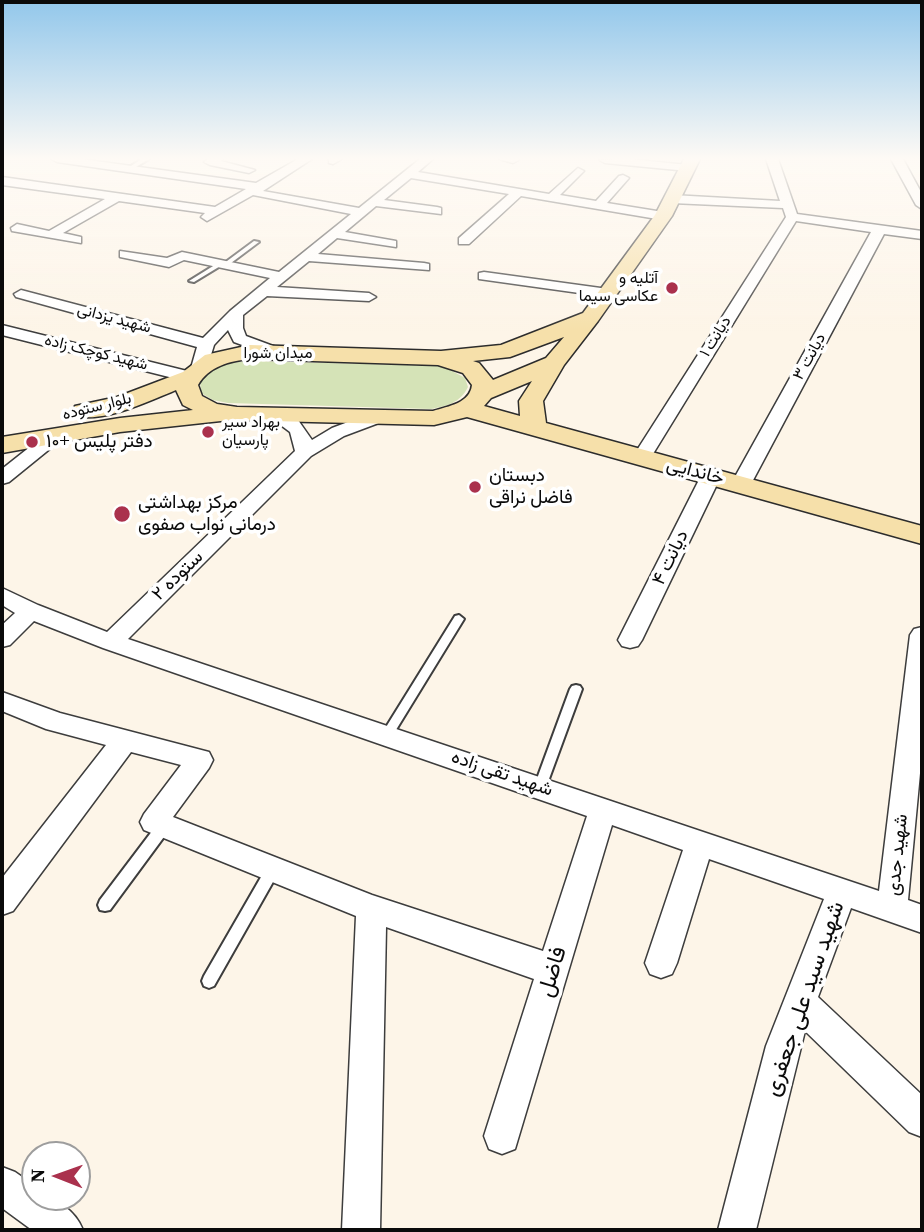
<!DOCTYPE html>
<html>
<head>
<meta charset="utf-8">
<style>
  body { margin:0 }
  #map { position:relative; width:924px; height:1232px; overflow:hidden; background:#fdf5e8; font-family:"Source Serif 4",serif }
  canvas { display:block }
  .frame { position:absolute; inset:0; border:4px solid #0a0a0a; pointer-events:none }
  .north { position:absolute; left:21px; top:1141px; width:70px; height:70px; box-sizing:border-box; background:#fff; border:2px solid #9d9d9d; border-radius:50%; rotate:271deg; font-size:19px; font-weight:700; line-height:28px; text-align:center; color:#0a0a0a }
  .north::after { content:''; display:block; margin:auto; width:24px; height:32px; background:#aa314d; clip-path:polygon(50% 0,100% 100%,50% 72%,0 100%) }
</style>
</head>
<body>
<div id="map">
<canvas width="924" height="1232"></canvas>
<div class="frame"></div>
<div class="north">N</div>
</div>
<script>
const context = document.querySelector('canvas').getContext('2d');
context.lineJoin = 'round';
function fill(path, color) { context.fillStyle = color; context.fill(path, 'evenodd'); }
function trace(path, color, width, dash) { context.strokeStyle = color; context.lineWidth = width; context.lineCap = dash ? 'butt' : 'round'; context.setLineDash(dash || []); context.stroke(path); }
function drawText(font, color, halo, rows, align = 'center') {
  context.font = font + ' "Source Serif 4",Vazirmatn,serif'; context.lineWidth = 7; context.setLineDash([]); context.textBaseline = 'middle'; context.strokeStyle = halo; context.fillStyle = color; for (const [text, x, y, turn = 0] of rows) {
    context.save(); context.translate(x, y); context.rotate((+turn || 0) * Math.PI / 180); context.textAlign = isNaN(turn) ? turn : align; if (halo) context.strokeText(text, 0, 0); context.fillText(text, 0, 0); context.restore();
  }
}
fill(new Path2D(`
  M248,361l195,5 22,12 3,9c-8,16 -21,19 -37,22l-203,-6 -15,-3 -12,-7 -1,-12c13,-16 29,-18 48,-20z`), '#d5e3b7');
const lane = new Path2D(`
  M142,159h7l-18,11 -5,-1z
  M254,241l5,1 -32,24 -5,-1 -28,17 -5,-1 29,-18 5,1z
  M459,615l5,4 -73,119 -4,2 -4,-2 -2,-3 2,-3 72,-116z
  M576,685l4,1 2,3 -36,98 -2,4 -4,1 -4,-1 -2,-4 36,-98 2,-3z
  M164,820l5,2 1,4 -1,4 -59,80 -5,1 -5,-1 -2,-5 2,-5 59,-78z
  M273,863l5,2 2,4 -2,4 -64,113 -5,2 -5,-2 -2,-5 2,-5 64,-111z`);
const street = new Path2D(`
  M51,159h30l175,24 42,-24h14l-49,32 96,17 61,-49h13l-15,13 131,22 29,-26 6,3 -24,24 36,6 23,-25 4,-1 6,3 -22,25 56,9 6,4 -6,4 -142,-24 -52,48h-10v-6l50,-44 -98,-16 -27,22 53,7 4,1v6l-65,-8 -31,26 51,9v6l-59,-9 -19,16 106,9 5,1v6l-120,-9 -32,26 92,6 7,4 -7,4 -102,-5 -24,19v13l3,8 38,14 2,3 -2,3h-12l-38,-14 -6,-12 -14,15 -7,23 -8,5 -8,-5 6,-21 -181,-50 -2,-3 7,-4 182,48 27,-27 40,-33 -86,-18 -15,7 -49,-10v-6l47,7 15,-6 97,20 72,-58 -98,-19 -46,26 -6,-4 4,-4 -86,-12 -56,32 18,4v6l-69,-12 -1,-3 6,-4 32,7 56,-32 -103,-14v-8l213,30 31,-18 -189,-27z
  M208,159h15l-2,2 34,9 -6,3 -39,-8 -6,-3z
  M329,159h13l-9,5 -4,-1z
  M499,159h19l1,1 -6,3z
  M629,159l59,6 6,3 -6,3 -83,-8 -6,-3z
  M766,159h12l19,55 125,17v8l-38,-5 -133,250 -10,6 -10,-6 140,-252 -75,-11 -148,241h-14l-2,-4 154,-241 -3,-9 -111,-5 -6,-4 6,-4 108,6z
  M891,159h12l19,35v15l-6,-4z
  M484,272l124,17 7,4 -7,4 -129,-18v-6z
  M2,325l193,48 2,4 -8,5 -187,-47z
  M275,409l23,11 14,20 20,-12 40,-15 6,-1 9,5 -3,4 -40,15 -33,20 -183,183 751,252 31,-256 4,-6 8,-2v125l-14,148 14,5v28l-71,-25 -33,89 104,98v42l-13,-5 -104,-101 -49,199h-38l48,-184 58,-147 -115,-40 -32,104 -5,11 -11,4 -11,-4 -5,-11 38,-113 -71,-25 -97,324 -13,5 -13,-5 -5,-13 50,-157 -148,-52 -6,303h-38l14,-314 -212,-86 -4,-8 4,-8 37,-49 -50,-13 -118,159 -11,4v-37l104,-133 -60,-16 -44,-18v-19l58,21 149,39 4,8 -4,8 -36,49 199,78 171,56 44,-135 -484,-168 -69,-27 -24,24 -8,2v-22l13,-12 -13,-8v-17l36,17 69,27 188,-181 -5,-19 -24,-18z
  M56,430l9,5 -3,4 -53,43 -7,2v-15l48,-38z
  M711,470l10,6 -79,164 -4,6 -8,2 -8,-2 -4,-6 83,-164z
  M2,1167l13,5 20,14v11c21,0 40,13 48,33h-51l-30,-22z`);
const secondary = new Path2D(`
  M684,159h16l-28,57 -74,105 -34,44 -21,36 3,22 376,103v18l-455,-127 -33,8 -204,-5 -110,12 -118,21v-16l118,-19 73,-8 -10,-5 -7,-15c-27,11 -72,33 -101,26l-3,-5 3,-5 42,-9 66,-25 22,-17 45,-10 191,6 60,-6 82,-32 72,-98zM564,337l-18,21 -53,22 -14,-17 -6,-2 37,-4zM250,359l188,6 25,8 9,12c-2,18 -23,21 -39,26l-196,-4 -20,-3 -15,-8 -4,-11c11,-19 32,-24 52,-26zM532,381l-13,20 1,15 -36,-10 7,-8z`);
trace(lane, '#3d3d3d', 4);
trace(street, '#3d3d3d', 3);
trace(secondary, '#2c2c2c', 3);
fill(lane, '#fff');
fill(street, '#fff');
fill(secondary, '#f6e0aa');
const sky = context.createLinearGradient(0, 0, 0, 331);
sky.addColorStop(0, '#92c7eb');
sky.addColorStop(0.48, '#fefaf5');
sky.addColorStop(1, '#fefaf500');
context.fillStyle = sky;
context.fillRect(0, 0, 924, 331);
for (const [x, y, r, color] of [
  [672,288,7,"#aa314d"],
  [208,432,7,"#aa314d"],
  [32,442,7,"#aa314d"],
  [475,487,7,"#aa314d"],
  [122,514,9,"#aa314d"]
]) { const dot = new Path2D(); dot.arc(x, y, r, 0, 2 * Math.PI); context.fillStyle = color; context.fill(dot); trace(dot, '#fff', 2.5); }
drawText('16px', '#0a0a0a', '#fff', [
  ["آتلیه و",658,279],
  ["عکاسی سیما",658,297],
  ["بهراد سیر",222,423,"left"],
  ["پارسیان",222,441,"left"]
], 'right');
drawText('16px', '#0a0a0a', '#fff', [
  ["شهید یزدانی",114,319,15],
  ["دیانت ۱",716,337,-58],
  ["شهید کوچک زاده",96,353,14],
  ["میدان شورا",278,354],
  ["دیانت ۳",810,357,-61],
  ["بلوار ستوده",97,407,-14]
]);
drawText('19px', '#0a0a0a', '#fff', [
  ["دفتر پلیس +۱۰",46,442],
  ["دبستان",489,476],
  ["فاضل نراقی",489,498],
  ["مرکز بهداشتی",138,503],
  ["درمانی نواب صفوی",138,525]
], 'left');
drawText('19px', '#0a0a0a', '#fff', [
  ["خاندایی",695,472,15],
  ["دیانت ۴",671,558,-64],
  ["ستوده ۲",178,576,-44],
  ["شهید تقی زاده",502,774,19],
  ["شهید جدی",898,855,-84]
]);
drawText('23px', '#0a0a0a', '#fff', [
  ["فاضل",553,972,-73],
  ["شهید سید علی جعفری",805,999,-71]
]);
</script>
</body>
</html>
